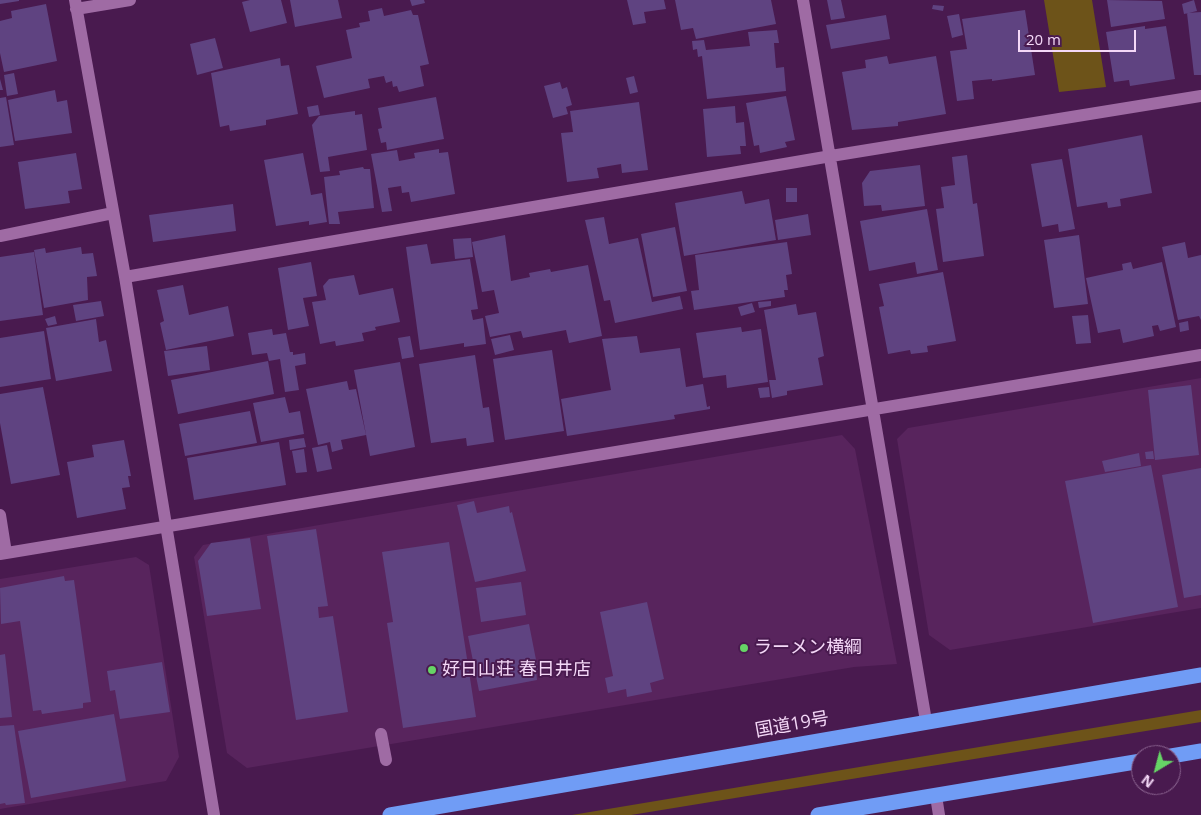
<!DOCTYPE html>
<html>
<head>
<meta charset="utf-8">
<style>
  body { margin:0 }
  #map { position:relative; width:1201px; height:815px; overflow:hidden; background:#491a4f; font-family:"Open Sans",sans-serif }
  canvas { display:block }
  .north { position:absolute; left:1131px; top:745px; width:50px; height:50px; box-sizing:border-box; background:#491a4f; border:1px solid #8d6692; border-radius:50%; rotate:217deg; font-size:14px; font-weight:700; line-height:20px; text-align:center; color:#f4d8f7 }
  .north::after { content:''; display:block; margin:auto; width:18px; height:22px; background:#66d466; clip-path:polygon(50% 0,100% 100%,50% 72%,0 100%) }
  .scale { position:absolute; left:1018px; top:30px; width:118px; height:22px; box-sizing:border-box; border:2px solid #f4d8f7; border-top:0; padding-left:6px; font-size:15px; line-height:18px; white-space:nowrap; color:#f4d8f7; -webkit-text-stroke:4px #491a4f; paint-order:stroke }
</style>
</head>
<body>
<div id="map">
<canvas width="1201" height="815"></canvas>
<div class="north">N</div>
<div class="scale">20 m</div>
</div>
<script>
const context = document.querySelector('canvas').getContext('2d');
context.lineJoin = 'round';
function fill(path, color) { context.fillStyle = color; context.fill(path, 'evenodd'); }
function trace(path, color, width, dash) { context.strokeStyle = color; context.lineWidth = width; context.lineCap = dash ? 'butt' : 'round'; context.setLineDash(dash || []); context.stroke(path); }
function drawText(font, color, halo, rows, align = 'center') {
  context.font = font + ' "Open Sans","Noto Sans JP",sans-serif'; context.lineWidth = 4; context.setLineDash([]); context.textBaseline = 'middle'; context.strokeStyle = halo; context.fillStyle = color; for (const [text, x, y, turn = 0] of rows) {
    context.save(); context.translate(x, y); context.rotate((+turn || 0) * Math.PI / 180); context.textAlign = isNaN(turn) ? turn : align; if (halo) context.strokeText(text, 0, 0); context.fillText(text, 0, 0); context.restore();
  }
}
fill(new Path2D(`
  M1201,378v230l-251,42 -21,-15 -32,-196 11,-11z
  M842,435l13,14 42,215 -43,3 -607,101 -20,-15 -33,-196 9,-12z
  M136,557l13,8 30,192 -13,24 -166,28v-230z`), '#58245d');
fill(new Path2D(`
  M1044,0h48l14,87 -47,5z
  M1201,710v12l-570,93h-59z`), '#6d5319');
fill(new Path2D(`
  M0,0h19v1l-19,3z
  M250,0h31l6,23 -37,9 -8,-30z
  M290,0h48l4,18 -47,9z
  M410,0h14l1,3 -13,3z
  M627,0h37l2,9 -22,3 2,11 -13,2z
  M675,0h96l5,24 -80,15 -3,-11 -12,2z
  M827,0h14l4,18 -14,2z
  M1107,0l55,1 3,18 -54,8z
  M1194,0l3,11 -13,3 -2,-10z
  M46,4l11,57 -53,11 -4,-19v-32l12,-3 -1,-7z
  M933,5l11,1 -1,5 -11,-2z
  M382,8l2,8 27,-6 2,5h5l11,49 -9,2 4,20 -25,6 -2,-6 -4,1 -1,-6 -6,2 -2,-7 -16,3 2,9 -46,10 -8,-32 36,-8 -6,-28 14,-3 -1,-4 11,-2 -2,-10z
  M1025,10l10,65 -43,6v-2l-20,2 2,18 -17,2 -7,-50 17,-2 -5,-30z
  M1201,12v63h-7l-7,-62z
  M959,14l4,21 -11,3 -5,-22z
  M886,15l4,24 -59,10 -5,-24z
  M1145,26v3l21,-3 9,53 -45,7 -1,-6 -15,2 -8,-50z
  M777,30l2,13h-5l2,25 8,-1 2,24 -79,8 -5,-43 -4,1 -1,-8 -4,1 -1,-9 12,-1 2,10 44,-4 -2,-14z
  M215,38l8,30 -26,7 -7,-31z
  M887,56l2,8 47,-8 10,58 -48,8v4l-46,4 -10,-58 24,-4 -1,-8z
  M280,58l1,8 8,-1 9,49 -32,6v5l-36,6 -1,-6 -9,2 -9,-54z
  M14,73l4,21 -11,2 -3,-21z
  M634,76l4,16 -8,2 -4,-16z
  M0,79l3,11h-3z
  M560,82l2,7 5,-2 5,18 -6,2 2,7 -15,4 -9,-32z
  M55,90l2,12 10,-2 5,33 -57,8 -7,-41z
  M786,96l9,44 -10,2 2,5 -27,6 -1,-8 -5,1 -8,-43z
  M6,97l8,48 -14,2v-49z
  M436,97l8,42 -57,11 -1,-8 -5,1 -3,-14 4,-1 -4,-20z
  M639,102l9,68 -26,3 -1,-9 -24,4 2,10 -32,4 -6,-49 12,-1 -3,-21z
  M318,105l2,10 -11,2 -2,-10z
  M735,106l1,17 8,-1 2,24h-6l1,8 -34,3 -4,-48z
  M355,111v4l7,-1 5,36 -39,7 2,14 -10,1 -8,-47 7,-9z
  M1142,135l10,58 -32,6 1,7 -13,2 -1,-6 -30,5 -9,-58z
  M439,149v4l9,-1 7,42 -44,8 -2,-10 -7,1 -1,-7 -13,2 4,23 -10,1 -11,-58 26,-4 2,11 16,-3 -1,-5z
  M76,153l6,36 -14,2 2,12 -45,6 -7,-47z
  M303,153l8,42 11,-2 5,29 -18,3v-4l-33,5 -12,-66z
  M967,155l6,49 4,-1 7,53 -41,6 -7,-53 8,-1 -3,-21 14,-2 -3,-28z
  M1062,159l13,70 -16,3 -1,-8 -16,3 -11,-63z
  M920,165l5,41 -43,5 -1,-6 -17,1 -2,-23 8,-12z
  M363,167l1,2h6l4,39 -36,4 2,12h-11l-5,-47 16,-2 -1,-4z
  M786,188h11v14h-11z
  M742,191l3,13 24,-5 7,41 -92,16 -9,-53z
  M233,204l3,27 -83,11 -4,-27z
  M927,209l11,61 -21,4 -2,-12 -46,9 -9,-50z
  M808,214l3,21 -33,5 -3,-20z
  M604,217l5,27 29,-6 14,64 28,-6 3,13 -68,14 -5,-23 -6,1 -19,-81z
  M675,227l12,64 -34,6 -12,-63z
  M505,235l6,46 19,-4 -1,-4 21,-4 1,3 37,-7 14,71 -33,7 -3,-13 -43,8 -2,-7 -31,6 -5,-21 14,-3 -5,-23 -12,2 -10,-50z
  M1079,235l9,69 -34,4 -10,-68z
  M471,238l2,19 -18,2 -2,-20z
  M787,242l5,32 -6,1 2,15h-4l1,7 -91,13 -3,-19 8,-1 -4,-35z
  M1185,242l3,16 13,-3v65l-2,-4 -21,4 -16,-73z
  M427,244l4,20 39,-5 8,50 -7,1 2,10 10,-2 3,26 -22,3v-4l-44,7 -14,-103z
  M81,247l1,7 11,-1 4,23 -10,1 1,23 -44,8 -10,-58 11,-2 1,5z
  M34,252l9,63 -43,6v-64z
  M311,262l6,34 -14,2 6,28 -21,4 -10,-62z
  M1131,262l2,7 29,-7 14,65 -16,4 -2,-6 -6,1 2,10 -31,7 -3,-14 -22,4 -12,-55 37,-8 -1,-6z
  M943,272l13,69 -29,5 1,6 -17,2 -1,-4 -22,4 -9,-47 5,-1 -5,-22z
  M354,275l5,20 34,-7 7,34 -25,5 1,3 -14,3 2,8 -28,5 -1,-5 -15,3 -8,-42 14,-2 -3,-14 6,-7z
  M183,285l6,30 39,-9 6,30 -68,14 -6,-27 4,-2 -7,-31z
  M101,301l3,15 -28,5 -3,-16z
  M771,301v5l-12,2 -1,-6z
  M752,303l3,9 -14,4 -3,-9z
  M796,304l2,11 18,-3 8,44 -6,2 5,27 -36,6v4l-15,3 -3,-18h7l-12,-70z
  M1088,315l3,28 -15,1 -4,-28z
  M55,316l2,8 -9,2 -3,-7z
  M96,319l3,23 7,-2 6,31 -56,10 -10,-53z
  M1188,321l1,9 -9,2 -1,-9z
  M741,327l1,5 19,-3 7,53 -41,6 -1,-13 -23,3 -7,-45z
  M272,329l1,6 13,-2 4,19h3v3l12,-2 1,11 -11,2 4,24 -14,2 -5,-33 -11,2 -2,-8 -15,2 -4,-22z
  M44,331l7,48 -51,8v-49z
  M510,335l4,15 -19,5 -4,-16z
  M410,336l4,21 -12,2 -4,-21z
  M637,336l3,17 40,-5 6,39 17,-3 4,23 3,-1v3l-36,6 1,4 -108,17 -6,-37 50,-9 -9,-51z
  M207,346l3,24 -42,6 -4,-25z
  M552,350l12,81 -59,9 -12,-81z
  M475,355l8,53 6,-1 5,35 -27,4 -1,-8 -35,5 -12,-79z
  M268,361l6,33 -96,20 -7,-34z
  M400,362l15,85 -45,9 -16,-86z
  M347,381l2,9 7,-1 10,46 -25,5 2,9 -11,3 -2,-10 -12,3 -12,-56z
  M1191,385l8,70 -44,5 -7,-70z
  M43,387l17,88 -49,9 -11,-61v-29z
  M769,387l1,10 -10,1 -2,-10z
  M285,397l4,16 11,-2 4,23 -43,8 -8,-39z
  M250,411l7,32 -72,13 -6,-32z
  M304,438l2,9 -16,3 -1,-10z
  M124,440l7,36h-3l2,11 -8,1 4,21 -49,9 -10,-56 27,-5 -2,-12z
  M279,442l7,43 -92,15 -7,-42z
  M327,445l5,24 -15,3 -5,-24z
  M304,449l3,23 -11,1 -4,-22z
  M1153,451l1,8h-8l-1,-7z
  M1139,453l2,13 -36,6 -3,-11z
  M1151,465l27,142 -85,16 -28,-142z
  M1201,468v127l-17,3 -22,-123z
  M474,501l3,12 32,-7 1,7 2,-1 14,59 -51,11 -18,-77z
  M316,529l12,77 -10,1 1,11 14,-2 15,96 -52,8 -29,-184z
  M250,538l11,71 -54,7 -9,-55 13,-18z
  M449,542l27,175 -73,11 -16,-105 6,-1 -11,-70z
  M64,576l1,5 9,-1 17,122 -8,1v5l-41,6 -1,-4 -8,1 -13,-90 -19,3 -1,-36z
  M521,582l5,33 -45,7 -5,-34z
  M647,602l17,77 -14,4 2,9 -25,5 -1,-8 -18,4 -3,-15 8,-2 -13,-64z
  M529,624l9,46h-2l1,10 -58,11 -11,-55z
  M5,654l7,63 -12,1v-63z
  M162,662l8,50 -50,7 -5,-29 -5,1 -3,-20z
  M114,714l12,67 -95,17 -13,-67z
  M14,725l11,78 -19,2 -1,-2 -5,1v-78z`), '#5f4381');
trace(new Path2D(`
  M381,734l5,26`), '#9f6ba4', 12);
trace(new Path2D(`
  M75,0l50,277 89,538
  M803,0l123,721
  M76,9l54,-9
  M0,236l113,-23
  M125,277l706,-121 370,-60
  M0,515l6,38
  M0,554l1201,-199
  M936,796l3,19`), '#9f6ba4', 12);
trace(new Path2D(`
  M1171,756l30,-5
  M390,815l811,-140
  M818,815l323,-54`), '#709cf5', 15);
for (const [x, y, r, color] of [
  [744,648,5,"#66d466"],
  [432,670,5,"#66d466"]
]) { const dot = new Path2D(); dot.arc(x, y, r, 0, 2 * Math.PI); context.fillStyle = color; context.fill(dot); trace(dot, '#491a4f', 2); }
drawText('18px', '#f4d8f7', '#491a4f', [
  ["ラーメン横綱",754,648],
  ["好日山荘 春日井店",442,670]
], 'left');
drawText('18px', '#f4d8f7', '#491a4f', [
  ["国道19号",792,725,-10]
]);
</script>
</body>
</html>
